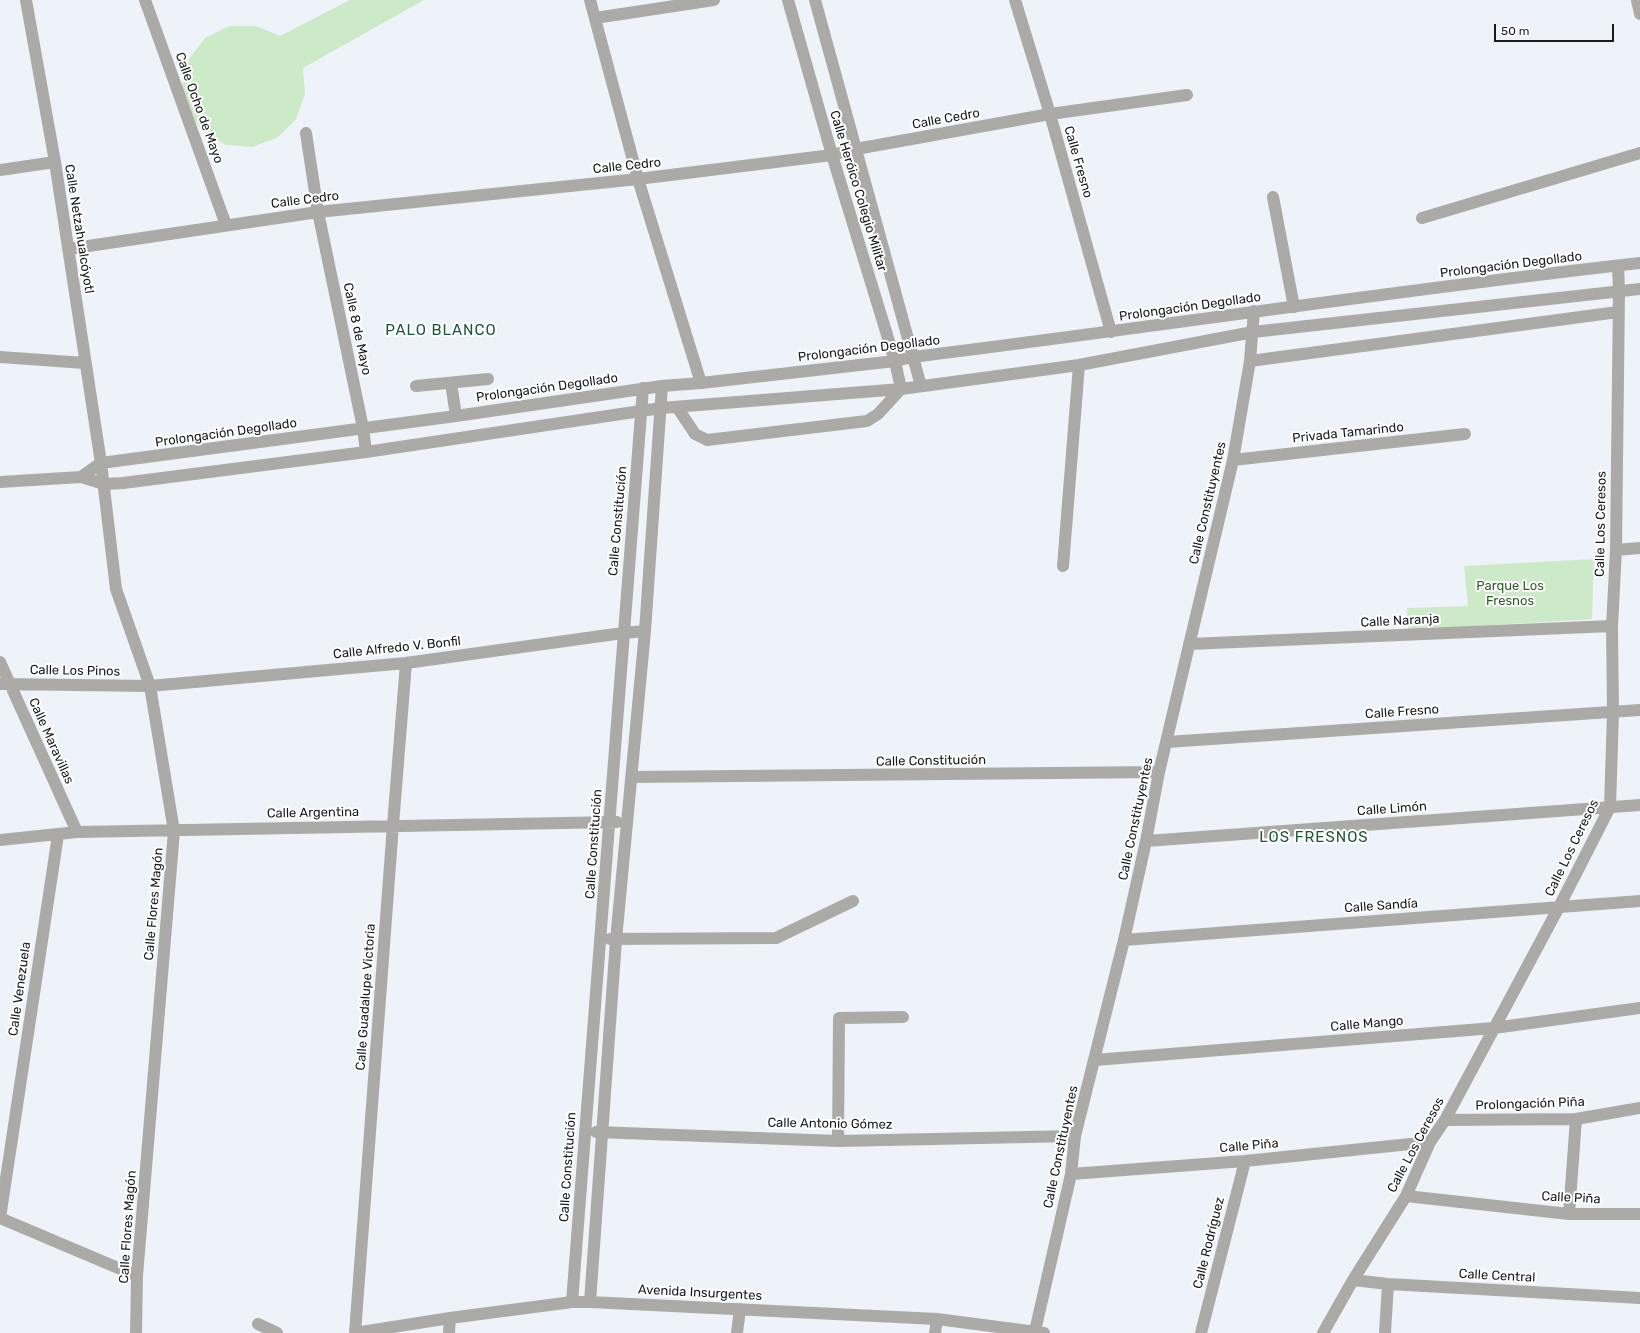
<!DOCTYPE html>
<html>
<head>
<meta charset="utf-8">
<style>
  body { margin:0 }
  #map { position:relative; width:1640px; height:1333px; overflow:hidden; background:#eef3fa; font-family:Rubik,sans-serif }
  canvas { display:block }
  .scale { position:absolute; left:1494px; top:24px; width:120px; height:18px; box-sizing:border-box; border:2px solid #181a1c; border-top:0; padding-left:5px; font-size:12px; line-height:14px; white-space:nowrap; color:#181a1c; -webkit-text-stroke:3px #fff; paint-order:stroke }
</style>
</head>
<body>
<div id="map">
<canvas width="1640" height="1333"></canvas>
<div class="scale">50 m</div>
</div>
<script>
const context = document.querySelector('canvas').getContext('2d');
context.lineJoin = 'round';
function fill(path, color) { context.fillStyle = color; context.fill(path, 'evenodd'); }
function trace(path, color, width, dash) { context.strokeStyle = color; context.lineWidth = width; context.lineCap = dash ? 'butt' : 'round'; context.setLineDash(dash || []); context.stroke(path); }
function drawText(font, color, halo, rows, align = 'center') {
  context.font = font + ' Rubik,sans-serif'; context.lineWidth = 4; context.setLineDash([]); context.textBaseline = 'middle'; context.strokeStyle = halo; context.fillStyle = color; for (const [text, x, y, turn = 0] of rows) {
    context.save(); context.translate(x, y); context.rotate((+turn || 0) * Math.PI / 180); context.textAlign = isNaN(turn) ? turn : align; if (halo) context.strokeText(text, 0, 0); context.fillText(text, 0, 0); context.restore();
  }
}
fill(new Path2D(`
  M350,0h74l-121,68 2,26 -9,25 -19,19 -25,9 -26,-2 -23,-13 -16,-22 -5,-26 7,-25 16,-21 24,-12h27l24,10z
  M1594,559l-2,60 -184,11 -1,-22 61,-2 -4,-40z`), '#cdeac8');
trace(new Path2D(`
  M26,0l29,162 46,301 15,126 34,97 24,145 -37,445 -1,57
  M145,0l81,225
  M590,0l48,179 63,204
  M815,0l106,386
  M1015,0l35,114 61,218
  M1637,0l3,14
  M595,18l119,-18
  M306,133l12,79 45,216 3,24
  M0,170l55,-8
  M1273,197l21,110
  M1422,218l218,-65
  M68,249l250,-37 320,-33 194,-24 24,-6 194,-35 137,-19
  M0,357l85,6
  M1250,361l368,-49
  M451,383l5,33
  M416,386l72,-7
  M677,407l18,27 12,6 160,-19 11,-7 23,-25 -6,-28 -63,-206 -44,-155
  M1233,460l232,-26
  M81,477l20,-14 355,-47 206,-30 39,-3 194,-22 18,-4c242,-30 484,-67 727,-94
  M0,482l81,-5 23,7 19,-1 243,-31 295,-44 240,-19 178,-24 174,-33 387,-43
  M1616,550l24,-2
  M1063,566l16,-201
  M1189,644l423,-18
  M0,662l77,170
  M0,684l150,2 256,-23 217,-30 22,-2
  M1167,742l473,-32
  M632,777l527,-5
  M0,840l77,-8 540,-10
  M1146,841l494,-36
  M610,939l166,-1 77,-37
  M1124,940l516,-39
  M1095,1060l399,-32 146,-20
  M1445,1120l131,-1 64,-11
  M596,1132l242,9 237,-5
  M838,1141l1,-123 64,-1
  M1071,1174l174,-13 185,-19
  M1406,1196l163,18h71
  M1569,1214l7,-95
  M0,1218l58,-383
  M0,1218l137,58
  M1353,1280l35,4 252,14
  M572,1302l71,-914
  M590,1302l26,-362 29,-309 17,-245
  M258,1324l19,9
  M1035,1331l36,-157 4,-38 49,-196 22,-99 13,-69 74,-312 17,-99 4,-50
  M355,1333l95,-15 122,-16h18l347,17 107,14
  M355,1333l38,-508 13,-162
  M449,1333l1,-15
  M737,1333l3,-24
  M935,1333l2,-14
  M1201,1333l44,-172
  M1323,1333l30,-53 53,-84 24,-54 15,-22 114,-213 51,-100 3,-94 -1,-87 4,-76 3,-259 -1,-25
  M1385,1333l3,-49`), '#acaaa7', 12);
drawText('13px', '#181a1c', '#fff', [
  ["Calle Ocho de Mayo",199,108,70],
  ["Calle Cedro",946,119,-10],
  ["Calle Fresno",1078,162,74],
  ["Calle Cedro",627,166,-6],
  ["Calle Heróico Colegio Militar",858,191,73],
  ["Calle Cedro",305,200,-7],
  ["Calle Netzahualcóyotl",79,229,81],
  ["Prolongación Degollado",1511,265,-7],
  ["Prolongación Degollado",1190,307,-8],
  ["Calle 8 de Mayo",357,329,78],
  ["Prolongación Degollado",869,349,-7],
  ["Prolongación Degollado",547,388,-8],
  ["Prolongación Degollado",226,433,-8],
  ["Privada Tamarindo",1348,433,-6],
  ["Calle Constituyentes",1208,503,-77],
  ["Calle Constitución",618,521,-85],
  ["Calle Los Ceresos",1601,524,-89],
  ["Calle Naranja",1400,621,-3],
  ["Calle Alfredo V. Bonfil",397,648,-6],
  ["Calle Los Pinos",75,671,1],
  ["Calle Fresno",1402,712,-4],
  ["Calle Maravillas",51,741,66],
  ["Calle Constitución",931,761,-1],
  ["Calle Limón",1392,809,-4],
  ["Calle Argentina",313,813,-1],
  ["Calle Constituyentes",1136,819,-78],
  ["Calle Constitución",594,844,-86],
  ["Calle Los Ceresos",1572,848,-64],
  ["Calle Flores Magón",154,904,-85],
  ["Calle Sandía",1381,906,-4],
  ["Calle Venezuela",20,989,-82],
  ["Calle Guadalupe Victoria",366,997,-86],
  ["Calle Mango",1367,1024,-5],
  ["Prolongación Piña",1530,1104,-2],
  ["Calle Antonio Gómez",830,1124,1],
  ["Calle Los Ceresos",1416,1145,-62],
  ["Calle Piña",1249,1146,-5],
  ["Calle Constituyentes",1061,1147,-78],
  ["Calle Constitución",568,1167,-86],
  ["Calle Piña",1571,1198,3],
  ["Calle Flores Magón",128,1227,-86],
  ["Calle Rodríguez",1209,1243,-76],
  ["Calle Central",1497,1276,3],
  ["Avenida Insurgentes",700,1293,3]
]);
drawText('13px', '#2f5b28', '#fff', [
  ["Parque Los",1510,586],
  ["Fresnos",1510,601]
]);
context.letterSpacing = '1px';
drawText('15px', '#1a5638', '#fff', [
  ["PALO BLANCO",441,331],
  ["LOS FRESNOS",1314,838]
]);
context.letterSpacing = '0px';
</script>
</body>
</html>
